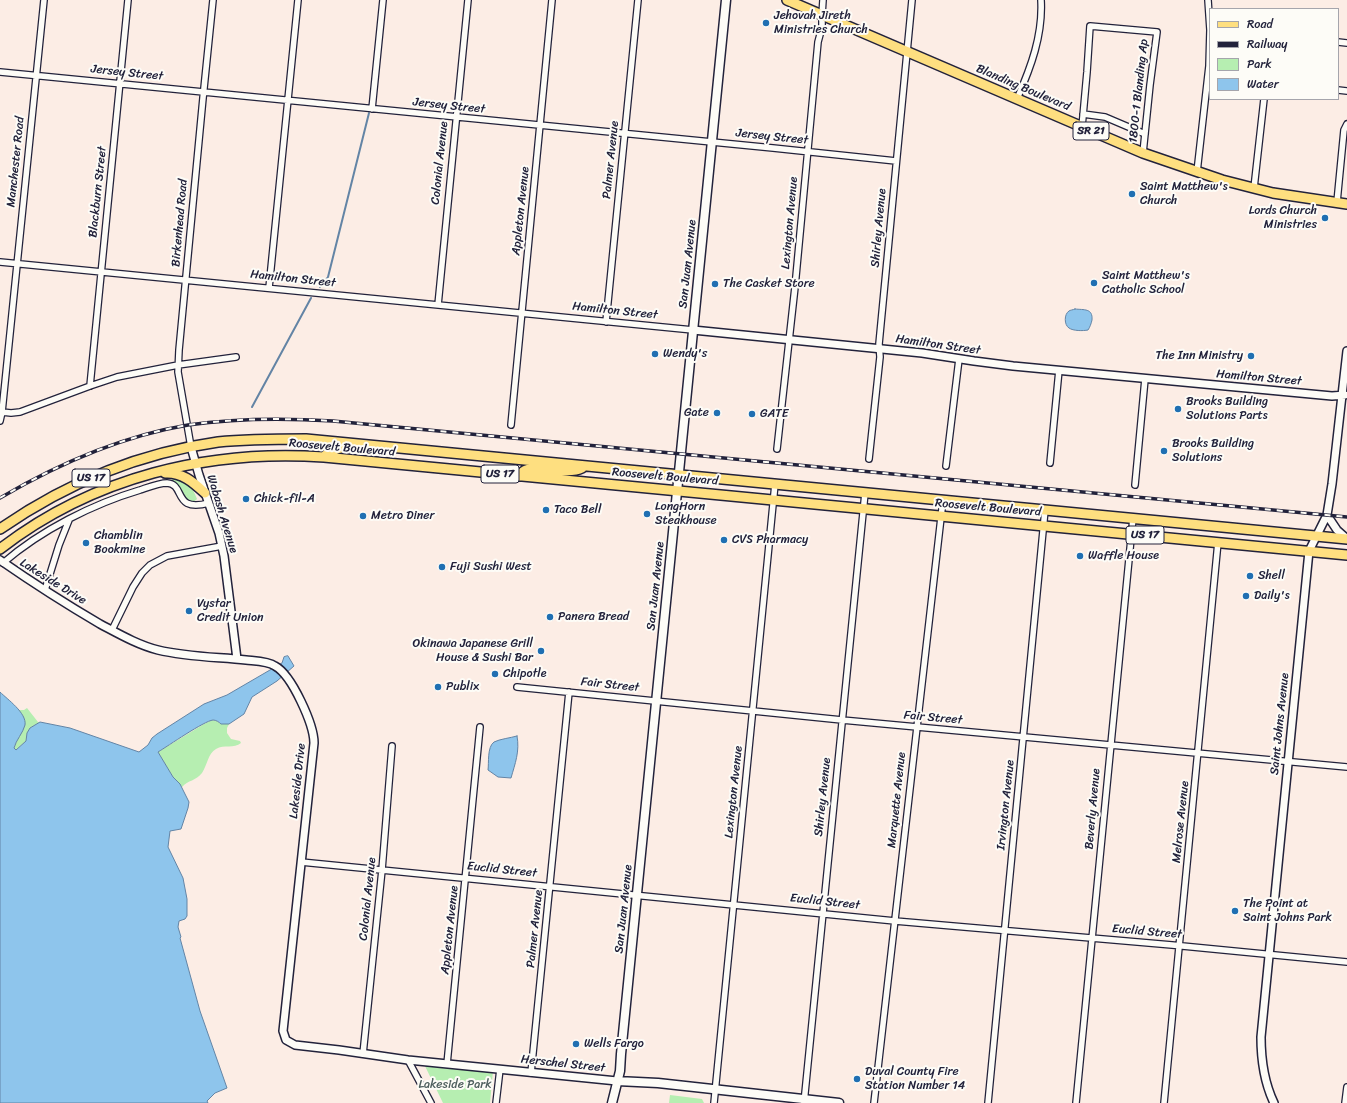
<!DOCTYPE html>
<html>
<head>
<meta charset="utf-8">
<style>
  body { margin:0 }
  #map { position:relative; width:1347px; height:1103px; overflow:hidden; background:#fcede5; font-family:Sriracha,sans-serif }
  canvas { display:block }
  .legend { position:absolute; left:1209px; top:8px; width:130px; height:92px; box-sizing:border-box; background:#fdfcf7; border:1px solid #a5a5ac; margin:0; padding:5px 7px; list-style:none; font-size:12px; color:#22223b }
  .legend li { display:flex; align-items:center; gap:8px; height:20px }
  .legend b { width:20px; border:1px solid #a5a5ac }
</style>
</head>
<body>
<div id="map">
<canvas width="1347" height="1103"></canvas>
<ul class="legend">
<li><b style="height:5px;background:#fedf80"></b>Road</li>
<li><b style="height:5px;background:#22223b"></b>Railway</li>
<li><b style="height:11px;background:#b6eeb1"></b>Park</li>
<li><b style="height:11px;background:#8ec5ec"></b>Water</li>
</ul>
</div>
<script>
const context = document.querySelector('canvas').getContext('2d');
context.lineJoin = 'round';
function fill(path, color) { context.fillStyle = color; context.fill(path, 'evenodd'); }
function trace(path, color, width, dash) { context.strokeStyle = color; context.lineWidth = width; context.lineCap = dash ? 'butt' : 'round'; context.setLineDash(dash || []); context.stroke(path); }
function drawText(font, color, halo, rows, align = 'center') {
  context.font = font + ' Sriracha,sans-serif'; context.lineWidth = 4; context.setLineDash([]); context.textBaseline = 'middle'; context.strokeStyle = halo; context.fillStyle = color; for (const [text, x, y, turn = 0] of rows) {
    context.save(); context.translate(x, y); context.rotate((+turn || 0) * Math.PI / 180); context.textAlign = isNaN(turn) ? turn : align; if (halo) context.strokeText(text, 0, 0); context.fillText(text, 0, 0); context.restore();
  }
}
fill(new Path2D(`
  M172,478c14,3 20,7 25,21 -10,10 -14,-7 -18,-13 -2,-3 -6,-5 -8,-7z
  M27,708l11,14h2l-10,6 -3,6 -1,7 -10,9 -2,-2c5,-16 17,-22 4,-38h6z
  M212,720l5,1 4,3h8l-2,4v5l4,6 9,2 1,2c-7,6 -17,1 -25,6 -8,4 -9,17 -14,24 -6,8 -14,7 -20,14l-9,-10 -15,-25 46,-28z
  M424,1064l69,7 -3,32h-47z
  M670,1095l32,4 2,4h-35z`), '#b6eeb1');
const water = new Path2D(`
  M1075,309c9,1 18,-1 17,11 -1,4 -2,7 -4,10 -5,1 -15,1 -19,-2 -5,-3 -5,-14 0,-17 1,-1 4,-1 6,-2z
  M288,656l6,10 -17,15 -25,16 -8,17 -15,10h-8c-2,-2 -5,-4 -8,-4 -9,1 -45,26 -55,32l15,25 7,7 9,18 -1,6 -7,21 -11,2 -2,16 15,31 4,21v17l-2,3 -6,2 -1,6 3,10 -1,1 20,73 27,77 -12,5 -8,8 1,2h-208v-411c7,7 27,21 25,33 -2,8 -9,15 -11,23l2,2 10,-9 1,-8 3,-5 10,-6 30,6 69,24 9,-7 4,-7 5,-4 47,-30 23,-9 55,-32 2,-6z
  M517,736c3,15 -2,28 -6,42l-13,-1 -10,-7c1,-7 -1,-23 6,-28 6,-3 16,-4 23,-6z`);
fill(water, '#8ec5ec');
trace(water, '#6384a5', 1);
trace(new Path2D(`
  M320,287l8,-10 41,-164
  M252,407l59,-109`), '#6384a5', 2);
const minor = new Path2D(`
  M1338,42l9,1
  M0,72l773,76 123,13
  M1338,90l9,1
  M1017,99c14,-32 26,-64 24,-99
  M372,109l11,-109
  M1083,114l22,3 40,17
  M1082,127l5,-55 3,-46 67,6 -7,53 -7,68
  M1197,172l12,-106 1,-36 -2,-30
  M1254,188l10,-89
  M1337,202l7,-72 3,-6
  M0,262l693,68
  M269,288l29,-288
  M438,305l30,-305
  M606,322l32,-322
  M90,386l38,-386
  M2,412l9,1 9,-1 70,-26 27,-9 61,-12 58,-8
  M0,421l2,-9 42,-412
  M511,425l41,-425
  M191,447l-13,-75 1,-22 24,-252 10,-98
  M777,449l18,-162 23,-245 4,-15v-12l1,-15
  M869,459l11,-102 -1,-13 33,-344
  M1050,463l9,-93
  M946,466l13,-107
  M1135,485l10,-106
  M3,563c38,-33 90,-59 137,-73 9,-3 19,-7 27,-7 19,1 5,30 42,20
  M45,590l14,-45 10,-25
  M112,630l21,-43 9,-14 8,-8 17,-9 55,-10
  M517,687l325,33 505,47
  M301,862l594,59 277,24 175,17
  M363,1054l19,-184 10,-124
  M408,1060l23,43
  M447,1064l33,-337
  M531,1073l38,-381
  M496,1103l4,-34
  M714,1103l61,-619
  M804,1103l61,-610
  M874,1103l69,-603
  M988,1103l57,-593
  M1076,1103l57,-585
  M1164,1103l54,-561
  M1345,1103l2,-16`);
const tertiary = new Path2D(`
  M693,330l229,23 52,8 39,5 319,30 13,-1
  M191,447l8,28 20,58 5,23 13,103
  M1327,515l10,15 9,8
  M0,560c33,23 66,44 100,64 19,10 38,21 58,26 29,7 59,7 88,10 9,1 22,1 29,6 17,9 39,59 39,77l-31,288 3,9 9,5 44,5 69,10 209,21
  M1274,1103c-10,-21 -13,-43 -13,-66l48,-486 18,-36 5,-31 15,-133`);
const secondary = new Path2D(`
  M617,1081l41,2 181,20
  M612,1103l8,-32 1,-17 105,-1054`);
const primary = new Path2D(`
  M787,0l356,153 79,27 51,13 74,11`);
const trunk = new Path2D(`
  M324,457c7,-8 15,-9 25,-10
  M165,473c17,-1 28,9 40,20
  M519,476c2,-2 3,-4 5,-5 10,-7 42,5 58,-3
  M0,529c65,-45 139,-76 218,-87 29,-3 58,-3 88,-3l1041,100
  M0,549c93,-72 208,-100 324,-92l1023,98`);
trace(minor, '#22223b', 8);
trace(tertiary, '#22223b', 10);
trace(secondary, '#22223b', 11);
trace(primary, '#22223b', 12);
trace(trunk, '#22223b', 12);
trace(minor, '#fdfcf7', 5.5);
trace(tertiary, '#fdfcf7', 7);
trace(secondary, '#fdfcf7', 8);
trace(primary, '#fedf80', 9);
trace(trunk, '#fedf80', 9);
const rail = new Path2D(`
  M0,498c58,-34 122,-62 188,-73 49,-7 97,-7 145,-4l1014,96`);
trace(rail, '#22223b', 3.5);
trace(rail, '#fdfcf7', 2, [6]);
for (const [x, y, r, color] of [
  [766,23,4,"#1f6fb2"],
  [1132,194,4,"#1f6fb2"],
  [1325,218,4,"#1f6fb2"],
  [1094,283,4,"#1f6fb2"],
  [715,284,4,"#1f6fb2"],
  [655,354,4,"#1f6fb2"],
  [1251,356,4,"#1f6fb2"],
  [1178,409,4,"#1f6fb2"],
  [717,413,4,"#1f6fb2"],
  [752,414,4,"#1f6fb2"],
  [1164,451,4,"#1f6fb2"],
  [246,499,4,"#1f6fb2"],
  [546,510,4,"#1f6fb2"],
  [647,514,4,"#1f6fb2"],
  [363,516,4,"#1f6fb2"],
  [724,540,4,"#1f6fb2"],
  [86,543,4,"#1f6fb2"],
  [1080,556,4,"#1f6fb2"],
  [442,567,4,"#1f6fb2"],
  [1250,576,4,"#1f6fb2"],
  [1246,596,4,"#1f6fb2"],
  [189,611,4,"#1f6fb2"],
  [550,617,4,"#1f6fb2"],
  [541,651,4,"#1f6fb2"],
  [495,674,4,"#1f6fb2"],
  [438,687,4,"#1f6fb2"],
  [1235,911,4,"#1f6fb2"],
  [576,1044,4,"#1f6fb2"],
  [857,1079,4,"#1f6fb2"]
]) { const dot = new Path2D(); dot.arc(x, y, r, 0, 2 * Math.PI); context.fillStyle = color; context.fill(dot); trace(dot, '#fdfcf7', 1.5); }
for (const [x, y, w] of [
  [1091,131,36],
  [500,474,38],
  [91,478,38],
  [1145,535,38]
]) { const box = new Path2D(); box.roundRect(x - w / 2, y - 9, w, 18, 3); context.fillStyle = '#fdfcf7'; context.fill(box); trace(box, '#22223b', 1); }
drawText('bold 11px', '#22223b', null, [
  ["SR 21",1091,131],
  ["US 17",500,474],
  ["US 17",91,478],
  ["US 17",1145,535]
]);
drawText('12px', '#22223b', '#fdfcf7', [
  ["Jehovah Jireth",774,16],
  ["Ministries Church",774,30],
  ["Saint Matthew's",1140,187],
  ["Church",1140,201],
  ["Lords Church",1317,211,"right"],
  ["Ministries",1317,225,"right"],
  ["Saint Matthew's",1102,276],
  ["Catholic School",1102,290],
  ["The Casket Store",723,284],
  ["Wendy's",663,354],
  ["The Inn Ministry",1243,356,"right"],
  ["Brooks Building",1186,402],
  ["Solutions Parts",1186,416],
  ["Gate",709,413,"right"],
  ["GATE",760,414],
  ["Brooks Building",1172,444],
  ["Solutions",1172,458],
  ["Chick-fil-A",254,499],
  ["LongHorn",655,507],
  ["Steakhouse",655,521],
  ["Taco Bell",554,510],
  ["Metro Diner",371,516],
  ["Chamblin",94,536],
  ["Bookmine",94,550],
  ["CVS Pharmacy",732,540],
  ["Waffle House",1088,556],
  ["Fuji Sushi West",450,567],
  ["Shell",1258,576],
  ["Daily's",1254,596],
  ["Vystar",197,604],
  ["Credit Union",197,618],
  ["Panera Bread",558,617],
  ["Okinawa Japanese Grill",533,644,"right"],
  ["House & Sushi Bar",533,658,"right"],
  ["Chipotle",503,674],
  ["Publix",446,687],
  ["The Point at",1243,904],
  ["Saint Johns Park",1243,918],
  ["Wells Fargo",584,1044],
  ["Duval County Fire",865,1072],
  ["Station Number 14",865,1086]
], 'left');
drawText('12px', '#22223b', '#fdfcf7', [
  ["Jersey Street",127,73,6],
  ["Blanding Boulevard",1023,88,23],
  ["1800-1 Blanding Ap",1139,91,-84],
  ["Jersey Street",449,106,6],
  ["Jersey Street",772,137,6],
  ["Palmer Avenue",611,160,-84],
  ["Manchester Road",16,162,-84],
  ["Colonial Avenue",440,163,-84],
  ["Blackburn Street",98,192,-84],
  ["Appleton Avenue",521,211,-84],
  ["Birkenhead Road",180,223,-85],
  ["Lexington Avenue",790,223,-85],
  ["Shirley Avenue",879,228,-85],
  ["San Juan Avenue",688,264,-84],
  ["Hamilton Street",293,279,6],
  ["Hamilton Street",615,311,6],
  ["Hamilton Street",938,345,8],
  ["Hamilton Street",1259,378,5],
  ["Roosevelt Boulevard",342,448,5],
  ["Roosevelt Boulevard",665,477,5],
  ["Roosevelt Boulevard",988,508,5],
  ["Wabash Avenue",222,514,73],
  ["Lakeside Drive",53,582,32],
  ["San Juan Avenue",656,586,-84],
  ["Fair Street",610,685,6],
  ["Fair Street",933,718,5],
  ["Saint Johns Avenue",1280,724,-84],
  ["Lakeside Drive",298,781,-84],
  ["Lexington Avenue",734,792,-84],
  ["Shirley Avenue",823,797,-84],
  ["Marquette Avenue",897,800,-84],
  ["Irvington Avenue",1006,805,-84],
  ["Beverly Avenue",1093,809,-85],
  ["Melrose Avenue",1181,822,-84],
  ["Euclid Street",502,870,6],
  ["Colonial Avenue",368,899,-84],
  ["Euclid Street",825,902,6],
  ["San Juan Avenue",624,909,-84],
  ["Palmer Avenue",535,929,-84],
  ["Appleton Avenue",450,930,-84],
  ["Euclid Street",1147,932,5],
  ["Herschel Street",563,1064,6]
]);
drawText('12px', '#4e5f5e', '#fdfcf7', [
  ["Lakeside Park",455,1085]
]);
</script>
</body>
</html>
